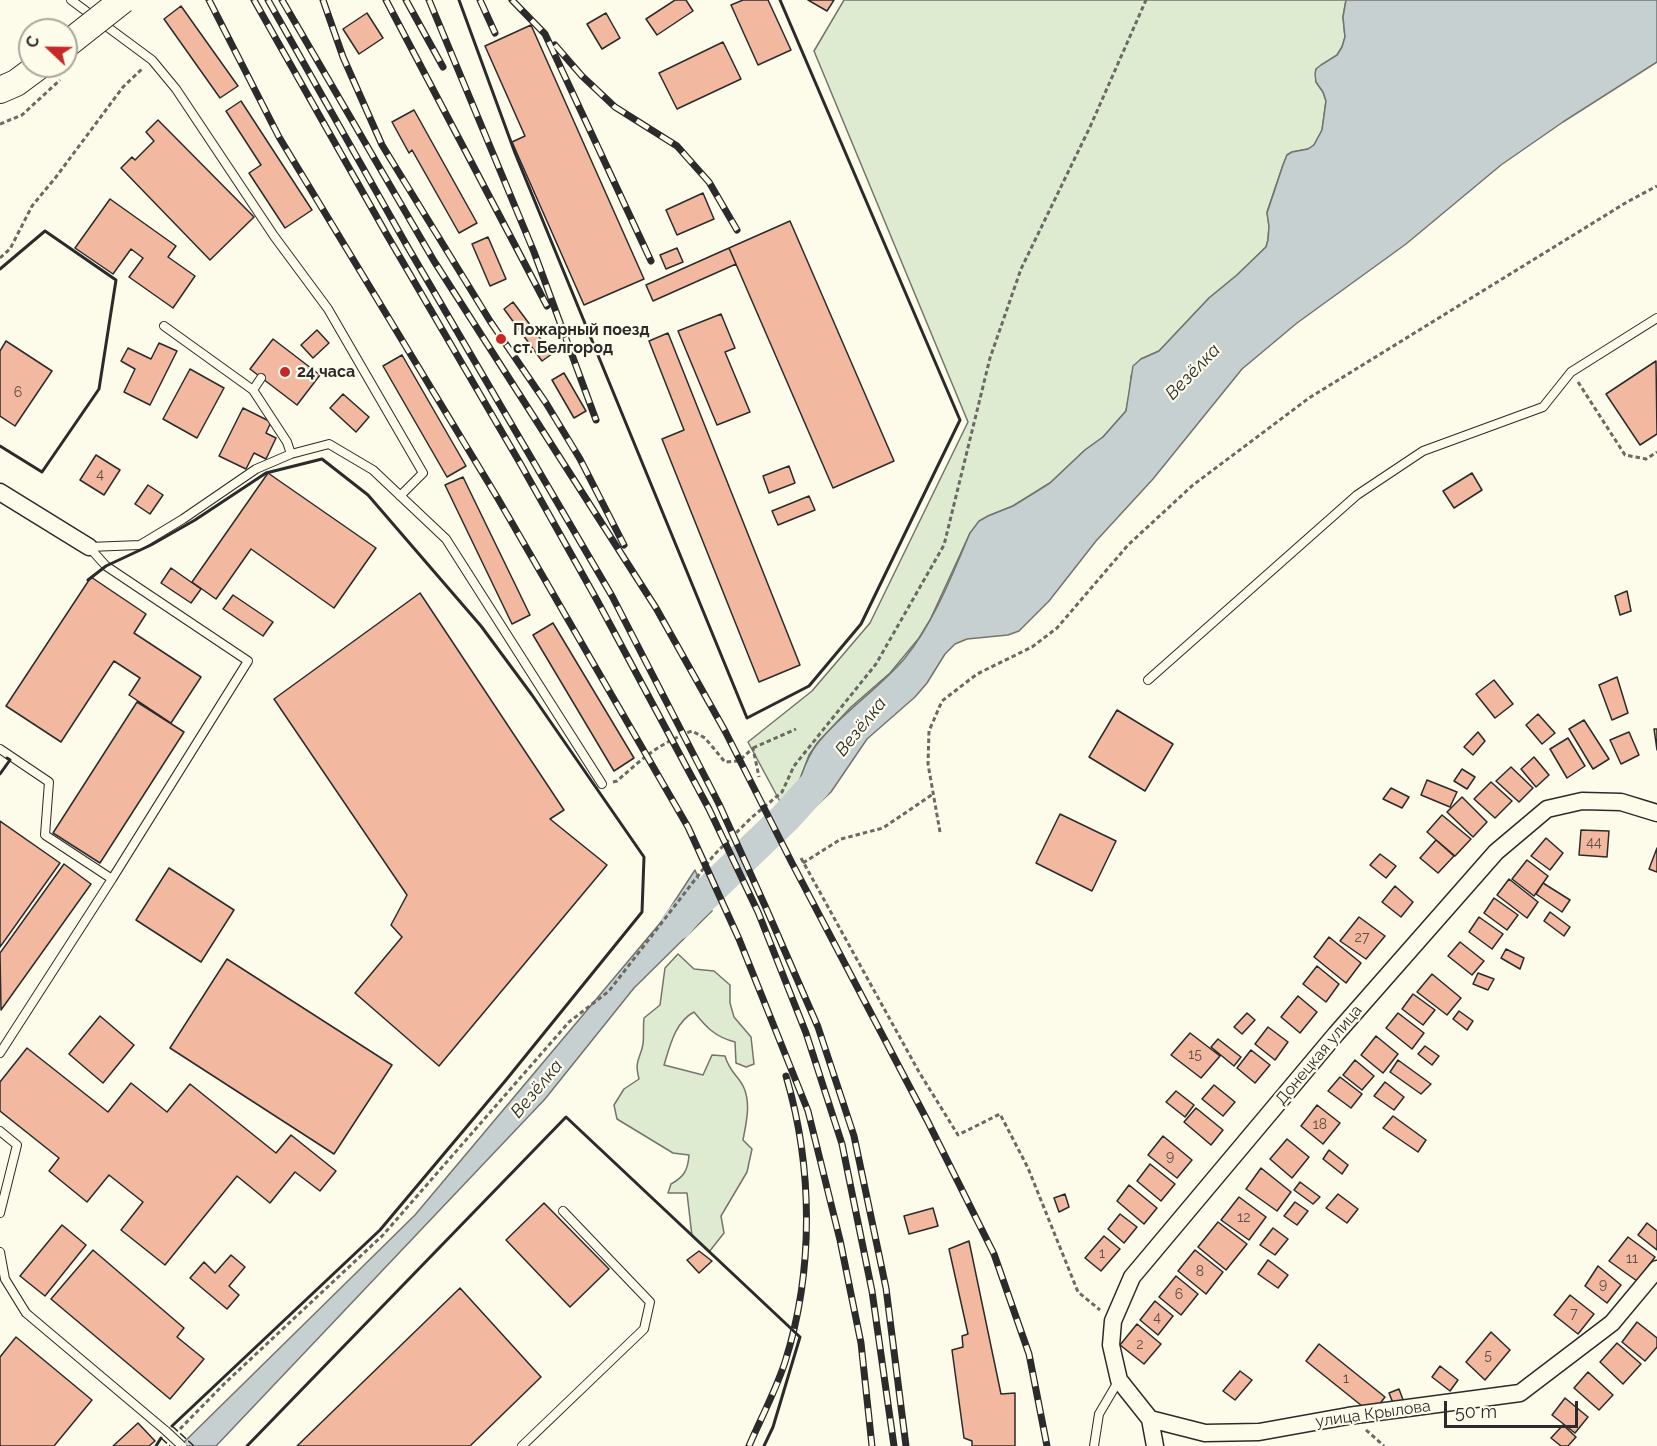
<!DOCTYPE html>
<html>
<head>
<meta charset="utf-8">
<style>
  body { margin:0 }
  #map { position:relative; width:1657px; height:1446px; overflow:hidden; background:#fdfbea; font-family:Raleway,sans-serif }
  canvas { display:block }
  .north { position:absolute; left:18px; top:18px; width:60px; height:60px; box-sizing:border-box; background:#fdfbea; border:2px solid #a9a89e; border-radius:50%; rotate:292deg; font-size:16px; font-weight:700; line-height:24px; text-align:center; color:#2b2b2b }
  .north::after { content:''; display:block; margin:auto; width:21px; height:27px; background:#c62828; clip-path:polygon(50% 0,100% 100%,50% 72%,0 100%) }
  .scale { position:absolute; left:1444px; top:1401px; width:134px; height:27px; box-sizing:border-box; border:3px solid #2b2b2b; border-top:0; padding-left:8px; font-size:18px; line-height:21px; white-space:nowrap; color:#2b2b2b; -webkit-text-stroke:4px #fdfbea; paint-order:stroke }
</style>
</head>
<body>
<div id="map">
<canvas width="1657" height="1446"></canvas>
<div class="north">С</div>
<div class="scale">50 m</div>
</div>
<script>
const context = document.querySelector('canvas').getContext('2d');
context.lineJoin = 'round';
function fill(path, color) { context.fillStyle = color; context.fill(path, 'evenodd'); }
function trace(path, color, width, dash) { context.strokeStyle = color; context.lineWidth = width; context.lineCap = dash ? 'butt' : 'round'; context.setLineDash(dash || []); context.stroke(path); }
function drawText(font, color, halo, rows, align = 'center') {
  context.font = font + ' Raleway,sans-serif'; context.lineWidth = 4.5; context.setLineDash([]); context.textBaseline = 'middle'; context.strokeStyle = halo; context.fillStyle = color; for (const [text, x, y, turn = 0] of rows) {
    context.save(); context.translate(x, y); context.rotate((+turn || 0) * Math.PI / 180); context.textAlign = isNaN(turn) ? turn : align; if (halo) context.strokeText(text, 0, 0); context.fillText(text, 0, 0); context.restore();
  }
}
const green = new Path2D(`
  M844,0h502l-3,17 2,20 -3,10 -5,8 -21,14v13l7,10 3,9 -4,29 -8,15 -6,4 -16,3 -5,3 -4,10 -16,47 2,14 -1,14 -2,7 -29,28 -28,23 -50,53 -18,8 -10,17 -1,15 -4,20 -23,26 -18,13 -35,33 -37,23 -25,10 -18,17 -40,87 -11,18 -29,35 -39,34 -33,35 -9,13 -15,41 -11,11 -35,-65 64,-51 58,-68 98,-201 -154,-371z
  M678,954l16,15 20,2 16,14v18l4,14 17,20 3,27 -8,3 -10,-4 -1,-21c-20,-5 -29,-15 -41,-30 -19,10 -24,34 -30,53l39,10 9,-20 13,1c5,17 13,19 19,32 7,16 2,36 -1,52l9,9 -5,23 -26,44 3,17 -15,19 -17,-16 -5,-43h-19l3,-9c13,-7 17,-14 18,-29l-16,-2 -56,-34 -3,-14 10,-16 15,-10c-5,-20 1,-18 4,-35 1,-7 0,-18 1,-26l16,-13 5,-37z`);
fill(green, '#deebd1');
trace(green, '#74746e', 1.5);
const water = new Path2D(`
  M1346,0h311v62l-94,60 -62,43 -95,79 -109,79 -55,46 -89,110 -57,62 -47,60 -30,30 -11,4 -41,4 -12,5 -10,10 -18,29 -12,14 -48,42 -36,53 -36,34 -9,-9 -3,-10c20,-21 17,-41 34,-63 26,-33 62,-55 88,-86 29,-36 47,-83 65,-125l9,-12 9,-5 25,-10 37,-23 35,-33 18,-13 23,-26 7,-45 8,-7 18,-8 50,-53 28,-23 29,-28 2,-7 1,-14 -2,-13 16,-48 4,-10 5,-3 16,-3 6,-4 8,-15 4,-29 -3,-9 -7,-10 -1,-8 1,-5 5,-4 16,-10 5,-8 3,-10 -2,-20z
  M695,870l17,41 -78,77 -89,111 -329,347h-36l235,-231 246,-293z`);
fill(water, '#c7d0d0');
trace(water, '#74746e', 1.5);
trace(new Path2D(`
  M677,924l10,-12 99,-95 29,-32`), '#c7d0d0', 32);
const building = new Path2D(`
  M675,0h11l7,11 -36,24 -11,-16z
  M743,0h25l23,50 -33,15 -27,-60z
  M808,0h26l-7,11z
  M181,6l57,80 -18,12 -56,-79z
  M367,13l16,25 -24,16 -16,-25z
  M606,13l14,25 -18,11 -15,-25z
  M531,25l113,254 -60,26 -72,-163 13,-6 -40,-90z
  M723,42l18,37 -64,30 -18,-36z
  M241,101l71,109 -27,18 -36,-55 12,-8 -35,-54z
  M414,110l63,113 -18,10 -47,-83 -3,3 -17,-31z
  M158,120l96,97 -44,43 -89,-92 11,-11 3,3 19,-19 -8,-9z
  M703,193l11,26 -37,16 -11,-25z
  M110,199l66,47 -8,11 27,19 -22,32 -44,-31 14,-19 -12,-9 -18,25 -38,-26z
  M790,221l104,240 -61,27 -104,-240z
  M488,237l18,42 -16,7 -18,-42z
  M677,248l6,14 -17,7 -6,-14z
  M729,248l7,16 -83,37 -7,-16z
  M513,302l39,52 -10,7 -38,-52z
  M721,314l14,34 -10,4 25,60 -33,13 -39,-94z
  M317,330l12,13 -16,15 -12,-13z
  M668,333l132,332 -41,17 -97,-243 22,-9 -35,-89z
  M273,339l47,36 -23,30 -47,-36z
  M6,341l46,30 -37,55 -15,-10v-65z
  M159,343l18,8 -27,54 -26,-13 11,-23 -14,-8 7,-13 23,11z
  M402,355l64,111 -19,11 -64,-111z
  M1656,361l1,73 -17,11 -34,-51z
  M190,369l34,19 -27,50 -34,-19z
  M564,373l22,38 -12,7 -22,-38z
  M343,394l26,23 -13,15 -26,-24z
  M243,408l28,14 -5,11 10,5 -10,21 -12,-6 -8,16 -27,-13z
  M96,455l24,15 -16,25 -24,-15z
  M789,466l6,17 -26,10 -6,-17z
  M268,473l108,75 -42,60 -83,-59 -35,50 -24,-17z
  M1472,473l10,17 -28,18 -11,-17z
  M463,477l67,138 -18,9 -67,-139z
  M148,485l15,10 -13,19 -15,-10z
  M809,496l6,14 -37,15 -6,-14z
  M171,568l30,21 -10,14 -30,-20z
  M91,577l55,37 -12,19 67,44 -30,46 -42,-28 11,-17 -26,-17 -53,81 -55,-36z
  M1627,591l4,20 -11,4 -5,-19z
  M420,593l144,217 -14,9 57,46 -168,201 -84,-73 47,-56 -11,-12 16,-30 -133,-196z
  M233,595l40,27 -10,14 -40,-27z
  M553,623l81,135 -20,13 -81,-136z
  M1617,677l11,36 -16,7 -13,-35z
  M1494,680l19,24 -18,14 -19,-24z
  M137,702l47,30 -84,131 -47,-30z
  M1117,710l56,34 -28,47 -56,-34z
  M1538,714l17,19 -13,11 -16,-19z
  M1584,720l25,39 -16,10 -24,-40z
  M1654,729h3v21z
  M1478,732l7,9 -12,14 -9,-8z
  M1629,732l10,23 -18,9 -11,-24z
  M1568,738l17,28 -18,12 -17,-29z
  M1534,757l15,18 -13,12 -15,-18z
  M1511,767l22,21 -14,14 -23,-21z
  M1462,769l13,8 -8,12 -13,-8z
  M1427,780l30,12 -7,15 -29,-12z
  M1491,782l21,19 -17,17 -21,-19z
  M1391,788l18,9 -7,11 -19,-9z
  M1462,797l25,25 -14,15 -26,-25z
  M1060,814l56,27 -24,50 -56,-28z
  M1442,815l29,24 -16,17 -28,-24z
  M0,821l60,42 -60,84z
  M1581,830l28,1 -2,26 -28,-2z
  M1546,838l17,15 -13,17 -19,-14z
  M1436,840l18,16 -16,17 -18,-15z
  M1657,848v24l-8,-3z
  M1380,854l16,12 -10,12 -16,-13z
  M1527,860l21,16 -14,20 -22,-17z
  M64,864l27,20 -90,126 -1,-57z
  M169,868l65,42 -33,52 -65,-42z
  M1509,879l29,23 -11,16 -30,-23z
  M1543,883l27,17 -8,12 -26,-18z
  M1395,886l18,16 -12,15 -19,-15z
  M1494,898l24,17 -11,15 -23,-17z
  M1550,912l20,15 -6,9 -20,-15z
  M1359,917l26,19 -19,23 -26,-18z
  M1479,917l24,17 -11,15 -23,-17z
  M1329,937l32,26 -15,20 -32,-26z
  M1460,942l24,19 -12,14 -24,-19z
  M1506,949l18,9 -4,11 -19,-11z
  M227,959l165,106 -58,89 -164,-106z
  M1317,966l22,18 -13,18 -23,-18z
  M1478,973l16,6 -6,11 -15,-6z
  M1432,974l29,24 -14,17 -30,-23z
  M1413,994l22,16 -12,15 -21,-16z
  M1298,996l19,16 -17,21 -19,-16z
  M1459,1011l14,10 -6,9 -14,-11z
  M1247,1013l8,7 -13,14 -8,-7z
  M1398,1013l26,20 -12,16 -26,-21z
  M100,1016l34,29 -31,38 -34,-29z
  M1268,1027l20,15 -13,18 -20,-16z
  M1190,1033l30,23 -19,22 -30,-23z
  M1376,1036l22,18 -15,19 -22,-18z
  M1218,1039l23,18 -7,9 -23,-19z
  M1425,1046l14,10 -7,9 -14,-11z
  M27,1048l81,64 23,-29 36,29 23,-28 86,69 15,-18 45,36 -16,20 -25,-19 -25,31 -33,-27 -72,89 -44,-35 22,-28 -34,-27 -22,27 -38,-31 10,-13 -59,-47v-29z
  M1251,1050l19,15 -15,18 -18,-15z
  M1355,1060l19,16 -12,14 -19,-15z
  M1398,1060l33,24 -10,10 -31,-22z
  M1340,1077l22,17 -11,14 -23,-17z
  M1385,1082l19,15 -10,13 -20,-14z
  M1214,1085l21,17 -12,14 -21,-17z
  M1176,1091l18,14 -9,12 -19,-15z
  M1317,1105l23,18 -17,21 -22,-18z
  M1196,1108l27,22 -12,15 -27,-23z
  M1393,1116l33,24 -8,12 -35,-24z
  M1163,1136l29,24 -15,18 -29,-23z
  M1287,1139l22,18 -17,21 -22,-19z
  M1329,1150l19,15 -6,9 -19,-15z
  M1150,1164l25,20 -14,17 -24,-20z
  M1261,1168l30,24 -14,19 -31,-22z
  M1300,1182l20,15 -7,7 -19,-14z
  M1129,1185l28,23 -13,16 -27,-23z
  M1065,1194l4,13 -10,5 -5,-14z
  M1338,1194l20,15 -11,14 -21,-15z
  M1239,1197l27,20 -17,23 -28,-20z
  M1295,1202l13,9 -11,14 -13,-9z
  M544,1203l65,66 -39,38 -64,-67z
  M933,1208l5,18 -29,8 -5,-18z
  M1120,1214l17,13 -13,16 -16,-14z
  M1218,1222l29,22 -21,26 -28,-23z
  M1647,1223l10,8v19l-19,-15z
  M62,1225l24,20 -41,51 -25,-20z
  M1273,1228l15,11 -13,16 -15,-10z
  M1104,1236l16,13 -19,22 -16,-13z
  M1628,1237l27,20 -18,24 -28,-20z
  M969,1241l32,153 14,-1v53h-43v-5l-8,-3 -12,-88 11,-3 -1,-11 6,-2 -19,-85z
  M93,1250l91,78 -7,9 27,22 -34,40 -119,-100z
  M1195,1250l28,22 -17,22 -28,-23z
  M699,1251l13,10 -13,12 -12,-13z
  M231,1255l14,12 -16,19 10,9 -12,14 -37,-31 14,-16 11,11z
  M1268,1260l20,15 -10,13 -20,-14z
  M1598,1266l23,19 -14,18 -22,-17z
  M1176,1276l22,18 -17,21 -22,-18z
  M460,1288l81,89 -71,69h-173z
  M1570,1295l24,19 -16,20 -24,-19z
  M1155,1301l18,15 -15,19 -18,-15z
  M1637,1322l20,16v9l-12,14 -23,-19z
  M1137,1324l24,20 -17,20 -24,-19z
  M1491,1332l19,18 -25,30 -19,-18z
  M16,1337l76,63 -38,46h-54v-89z
  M1617,1343l24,21 -18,20 -23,-22z
  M1319,1344l66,53 -13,17 -66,-53z
  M1440,1366l18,14 -8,11 -18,-14z
  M1240,1371l12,9 -17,20 -12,-9z
  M1588,1372l25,23 -14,15 -25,-22z
  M1399,1389l6,16 -10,3 -6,-15z
  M1565,1398l23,19 -13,16 -23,-18z
  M138,1423l17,18 -6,5h-36z
  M1563,1425l13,12 -8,9h-7l-10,-8z`);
fill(building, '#f2b8a0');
trace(building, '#2b2b2b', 1.5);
const lane = new Path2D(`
  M71,0l81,60 24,29 98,147 54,73 95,164 -23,23
  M164,326l89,64 8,-12
  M253,390l34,52 4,12
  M89,547l51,-2 43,-26 73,-50 35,-15 38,-10 44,26 73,69 156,245
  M1148,680l209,-185 66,-44 120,-44 28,-35 86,-54
  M0,749l49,33 -4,53 67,44 136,-218 -142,-95 -17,-19
  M0,1053l112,-174
  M0,1131l17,14 -17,68
  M0,1252l5,27 21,34 140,118
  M522,1446l122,-117 6,-27 -87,-91
  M1094,1446l5,-32 20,-34`);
const street = new Path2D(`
  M0,492l89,55
  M1150,1419l55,14 54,-1 89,-16 172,-23 92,-70 45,-54
  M1155,1446l-5,-27 -31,-39 -8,-35 2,-24 19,-44 204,-243 160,-182 51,-43 35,-8 39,1 36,11`);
const primary = new Path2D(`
  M0,90l16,-7 23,-17`);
trace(lane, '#2b2b2b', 10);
trace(street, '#2b2b2b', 19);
trace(primary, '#2b2b2b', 28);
trace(new Path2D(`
  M0,124l22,-9 38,-35
  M0,258l10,-9 22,-43 24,-29 67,-90 19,-18
  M1578,382l47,73 21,4 11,-7
  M753,748l43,-19
  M613,782l4,-1c26,-23 41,-37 75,-50l13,7 20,24 14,-1 14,-13 6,29
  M940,832l-12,-68 1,-33 13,-30 35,-27 55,-27 25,-19 71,-83 65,-60 116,-87 318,-196 30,-16
  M801,858l118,214 39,63 42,-21 28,54 50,124 22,18
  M803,863l38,-24 42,-11 50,-34
  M180,1429l44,-45 159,-149 186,-213 40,-31 105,-136 37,-37 31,-26 12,-26 82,-102 68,-119 46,-187 31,-89 69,-142 56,-127
  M1366,1430l18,16`), '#6a6964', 3, [4.5, 3]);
trace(lane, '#fdfbea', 8);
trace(street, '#fdfbea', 16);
trace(primary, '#fdfbea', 26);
const rail = new Path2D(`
  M209,0l70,137 218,360 191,330 51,112 69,172 32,129 21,103 11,103
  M254,0l133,235 133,228 78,139 111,207 49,103 48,121 36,111 30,147 22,155
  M268,0l138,244 206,352 107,208 47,104 52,119 36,109 32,152 20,158
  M282,0l152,261 222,347 69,123 67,132 135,257 67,134 35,100 18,92
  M323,0l20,57 39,88 108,176 56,82 34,56 44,86
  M386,0l161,306
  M406,0l37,67
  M429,0l105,252 62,168
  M480,0l15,33
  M512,0l33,34 106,227
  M555,45l27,31 33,31 62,39 32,36 28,48
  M749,1446c12,-28 27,-56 36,-84 29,-91 28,-195 1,-286`);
trace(rail, '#2b2b2b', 7);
trace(rail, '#fdfbea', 4.5, [14]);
const laneBridge = new Path2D(`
  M166,1431l16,15`);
const primaryBridge = new Path2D(`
  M66,45l57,-45`);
trace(laneBridge, '#2b2b2b', 10, []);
trace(primaryBridge, '#2b2b2b', 28, []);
trace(laneBridge, '#fdfbea', 8);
trace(primaryBridge, '#fdfbea', 26);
trace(new Path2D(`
  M172,1426l22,20
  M161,1438l9,8`), '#2b2b2b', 1.5, [8, 3]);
trace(new Path2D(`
  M459,0l56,153 232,565 62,-32 52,-62 99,-204 -180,-420
  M0,269l45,-38 71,49 -17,109 -57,83 -42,-26
  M88,580l18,-14 45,-21 44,-25 71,-47 56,-14 46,36 113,131 51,69 112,162 -2,55 -136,168 -126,150 -208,196
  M0,774l10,-14 -3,-2
  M156,1446l5,-8
  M247,1446l319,-329 234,220 -27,90 -9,19`), '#2b2b2b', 3);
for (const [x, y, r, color] of [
  [501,339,6,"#c62828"],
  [285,372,6,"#c62828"]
]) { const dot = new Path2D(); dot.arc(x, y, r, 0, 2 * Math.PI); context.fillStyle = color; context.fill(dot); trace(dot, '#fdfbea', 2); }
drawText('14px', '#5d4e48', null, [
  ["6",18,393],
  ["4",100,475],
  ["44",1594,843],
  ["27",1362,938],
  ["15",1195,1055],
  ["18",1320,1125],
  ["9",1170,1157],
  ["12",1244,1218],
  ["1",1102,1254],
  ["11",1632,1259],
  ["8",1200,1272],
  ["9",1603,1285],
  ["6",1179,1295],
  ["7",1574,1314],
  ["4",1157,1318],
  ["2",1140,1345],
  ["5",1488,1356],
  ["1",1346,1379]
]);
drawText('bold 16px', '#2b2b2b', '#fdfbea', [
  ["Пожарный поезд",513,330],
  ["ст. Белгород",513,348],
  ["24 часа",297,372]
], 'left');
drawText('16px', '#2b2b2b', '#fdfbea', [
  ["Донецкая улица",1319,1055,-50],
  ["улица Крылова",1373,1414,-8]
]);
drawText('italic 18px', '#2b2b2b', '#fdfbea', [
  ["Везёлка",1193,372,-46],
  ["Везёлка",861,727,-51],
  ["Везёлка",537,1089,-50]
]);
</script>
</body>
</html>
